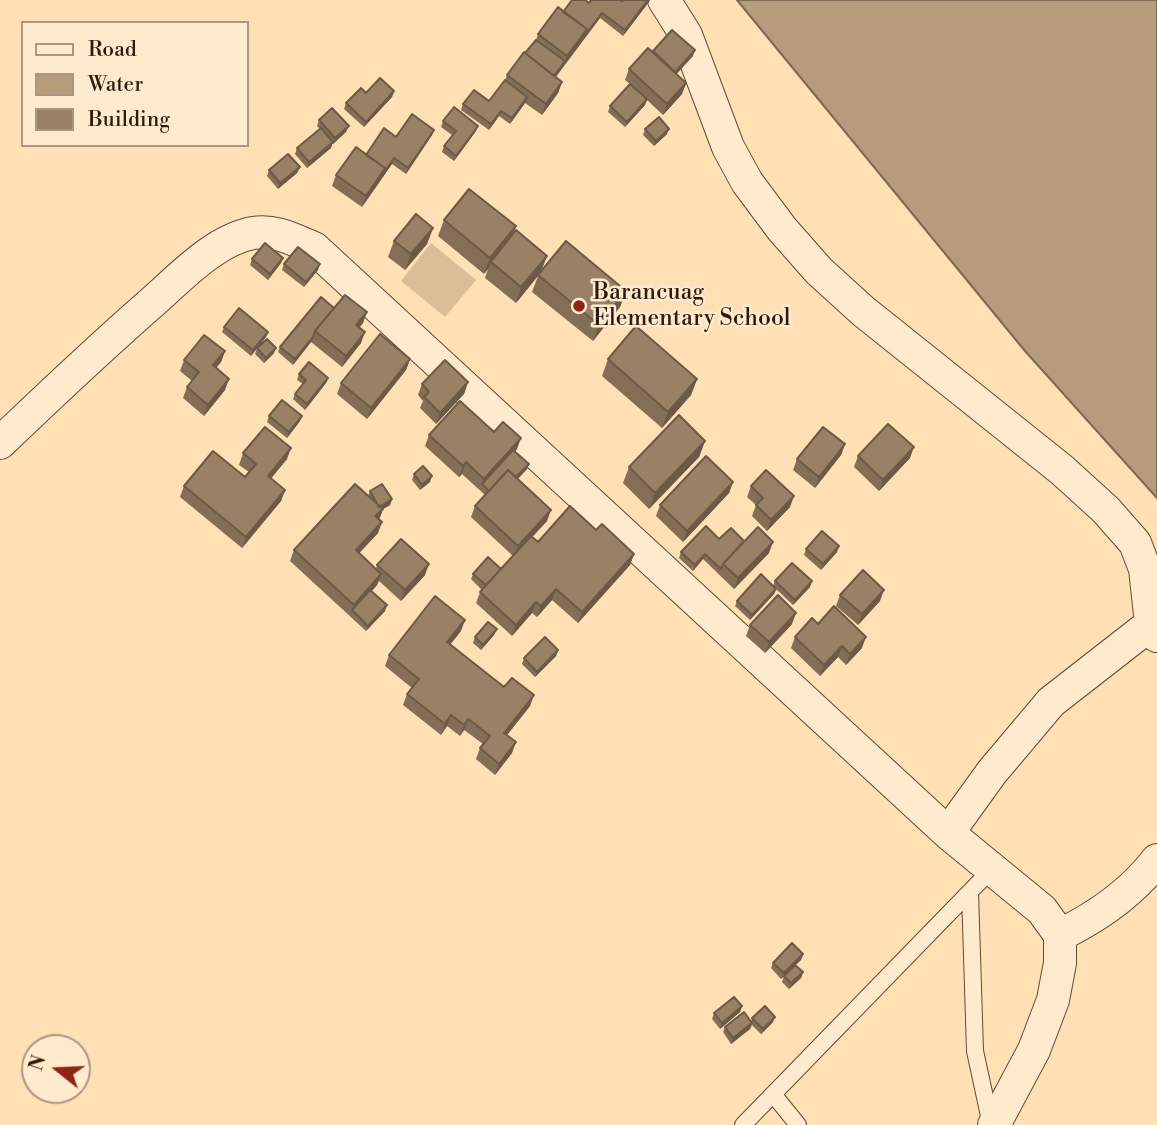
<!DOCTYPE html>
<html>
<head>
<meta charset="utf-8">
<style>
  body { margin:0 }
  #map { position:relative; width:1157px; height:1125px; overflow:hidden; background:#ffdfb4; font-family:"Libre Bodoni",serif }
  canvas { display:block }
  .legend { position:absolute; left:21px; top:21px; width:228px; height:126px; box-sizing:border-box; background:#ffeace; border:2px solid #ab9781; margin:0; padding:9px 12px; list-style:none; font-size:21px; color:#2c1a0d }
  .legend li { display:flex; align-items:center; gap:14px; height:35px }
  .legend b { width:35px; border:2px solid #ab9781 }
  .north { position:absolute; left:21px; top:1034px; width:70px; height:70px; box-sizing:border-box; background:#ffeace; border:2px solid #ab9781; border-radius:50%; rotate:288deg; font-size:19px; font-weight:700; line-height:28px; text-align:center; color:#2c1a0d }
  .north::after { content:''; display:block; margin:auto; width:24px; height:32px; background:#8f2418; clip-path:polygon(50% 0,100% 100%,50% 72%,0 100%) }
</style>
</head>
<body>
<div id="map">
<canvas width="1157" height="1125"></canvas>
<ul class="legend">
<li><b style="height:9px;background:#ffeace"></b>Road</li>
<li><b style="height:19px;background:#b79c7b"></b>Water</li>
<li><b style="height:19px;background:#9a8064"></b>Building</li>
</ul>
<div class="north">N</div>
</div>
<script>
const context = document.querySelector('canvas').getContext('2d');
context.lineJoin = 'round';
function fill(path, color) { context.fillStyle = color; context.fill(path, 'evenodd'); }
function trace(path, color, width, dash) { context.strokeStyle = color; context.lineWidth = width; context.lineCap = dash ? 'butt' : 'round'; context.setLineDash(dash || []); context.stroke(path); }
function drawText(font, color, halo, rows, align = 'center') {
  context.font = font + ' "Libre Bodoni",serif'; context.lineWidth = 5; context.setLineDash([]); context.textBaseline = 'middle'; context.strokeStyle = halo; context.fillStyle = color; for (const [text, x, y, turn = 0] of rows) {
    context.save(); context.translate(x, y); context.rotate((+turn || 0) * Math.PI / 180); context.textAlign = isNaN(turn) ? turn : align; if (halo) context.strokeText(text, 0, 0); context.fillText(text, 0, 0); context.restore();
  }
}
fill(new Path2D(`
  M431,243l45,37 -31,37 -44,-36z`), '#dbbe98');
const water = new Path2D(`
  M737,0h420v498l-132,-147z`);
fill(water, '#b79c7b');
trace(water, '#7f684f', 2);
const lane = new Path2D(`
  M970,892l5,159 16,74
  M773,1094l25,31
  M743,1125l249,-256`);
const street = new Path2D(`
  M664,0l22,35 42,112 19,35 35,47 37,42 44,40 199,159 44,40 29,33 10,26 6,55 6,12
  M0,443c49,-47 98,-93 149,-138 29,-25 65,-65 104,-72 22,-4 41,7 61,15l634,585 94,77 18,25v28l-7,37 -19,50 -40,75
  M948,833l44,-61 59,-70 100,-78
  M1060,935c37,-18 71,-41 97,-75`);
trace(lane, '#614b37', 18);
trace(street, '#614b37', 34);
trace(lane, '#ffeace', 16);
trace(street, '#ffeace', 32);
fill(new Path2D(`
  M623,0h27l-27,36 -23,-18 -44,59 6,5 -4,11 -16,22 -17,-12 -15,21 -11,-8 -10,14 -28,-20 2,-6 26,-3 16,-21 2,-5 29,-35 2,-6 25,-22 26,-9 33,-2z
  M652,52l41,4 -17,18 10,9 -4,11 -19,21 -16,-15 -2,5 -20,22 -17,-15 2,-6 20,-22 -5,-4 4,-11z
  M394,91l-2,6 -28,30 -20,-18 2,-6 20,-10z
  M319,120l27,12 -13,12 -1,-1 -1,5 -24,20 -12,-14 2,-6 23,-19 -3,-3z
  M443,121l35,5 -2,5 -22,30 -12,-9 2,-6 8,-11 -11,-8z
  M645,129l22,5 -13,12 -11,-11z
  M434,130l-2,5 -26,39 -14,-10 -30,43 -30,-21 4,-11 30,-20 30,-18z
  M300,167l-3,6 -19,16 -11,-13 2,-6z
  M444,220l68,15 29,37 85,19 -6,16 -27,34 -61,-49 6,-16 -22,27 -31,-25 3,-9 -4,5 -46,-38z
  M433,228l-6,16 -22,26 -17,-13 6,-16z
  M283,258l-2,5 -13,17 -18,-15 2,-6z
  M284,264l34,6 -14,17 -22,-17z
  M334,308l29,15 -3,4 1,16 -19,24 -31,-25 -18,23 -15,-13 2,-5z
  M224,327l42,10 -15,19 -29,-24z
  M257,348l17,5 -10,10 -9,-9z
  M225,351l-4,11 -5,6 9,22 -21,26 -21,-18 4,-11 5,-6 -12,-10 4,-11z
  M410,359l-4,11 -39,49 -30,-25 4,-11z
  M608,359l89,20 -6,16 -29,33 -60,-52z
  M299,374l29,4 -2,5 -21,27 -12,-11 2,-5 8,-10 -6,-4z
  M468,382l-4,12 -28,30 -16,-16 3,-7 -5,-6 4,-11z
  M269,416l31,5 -13,17 -20,-16z
  M494,432l23,17 -2,2 14,13 -2,5 -9,10 29,42 -15,16 6,5 58,-12 38,24 -4,11 -52,58 -26,-23 -15,17 -5,-4 -20,23 -36,-33 4,-11 2,-2 -11,-11 2,-5 28,-5 12,-13 -42,-39 4,-11 10,-11 -23,-21 -3,3 -34,-31 4,-11z
  M705,441l-6,16 -50,52 -26,-26 6,-16z
  M845,444l-4,11 -26,33 -22,-18 4,-11z
  M243,453l44,6 -16,19 14,12 -4,11 -39,47 -62,-51 4,-11 61,-9 4,-5 -10,-7z
  M858,456l52,2 -31,33 -25,-24z
  M414,474l16,8 -10,8 -8,-10z
  M733,482l-4,11 -46,49 -27,-26 4,-11z
  M751,486l39,21 -23,24 -15,-15 4,-11 -9,-8z
  M370,491l22,8 -2,6 -7,4 -4,11 -1,13 -19,20 17,16 1,-4 48,10 -24,26 -22,-20 -2,4 -5,6 13,20 -19,20 -76,-70 4,-11 74,-54z
  M719,539l25,2 25,12 -35,36 -31,-30 -10,12 -14,-13 2,-6z
  M839,546l-2,6 -16,18 -17,-15 2,-6z
  M775,581l35,6 -17,18 -17,-16 -2,5 -24,26 -15,-14 2,-5 36,-15z
  M840,595l40,6 -22,24 -22,-19z
  M792,624l-27,29 -19,-17 4,-11z
  M818,624l44,24 -16,17 -8,-8 -18,19 -29,-28 4,-11z
  M461,631l-11,14 80,61 -23,29 5,18 -17,22 -19,-16 4,-11 3,-4 -12,-9 -7,-5 -4,6 -13,-10 -6,9 -38,-30 4,-11 5,-6 -27,-22 4,-11z
  M494,635l-13,15 -8,-7 2,-6z
  M558,650l-2,6 -21,21 -13,-13 2,-6z
  M803,954l-2,6 -6,5 8,7 -2,6 -12,11 -7,-7 2,-6 -3,3 -10,-11 2,-5z
  M742,1006l-2,6 -20,17 -8,-10 2,-6z
  M752,1018l21,4 -12,12 -9,-9 -2,4 -19,15 -8,-12 2,-5 26,-5z`), '#846e56');
fill(new Path2D(`
  M648,0h2l-1,2 -26,34 2,-6z
  M602,13l-2,5 -51,67 2,-5 14,-19 2,-5 20,-27z
  M695,50l-2,6 -20,22 2,-6z
  M562,82l-4,11 -16,22 4,-11z
  M686,83l-4,11 -19,21 4,-11z
  M394,91l-2,6 -28,30 2,-5z
  M527,97l-2,6 -15,21 2,-6z
  M647,99l-2,6 -20,22 2,-5z
  M501,111l-2,5 -10,14 2,-6z
  M349,126l-3,6 -13,12 2,-6z
  M478,126l-2,5 -22,30 2,-5z
  M669,129l-2,5 -13,12 2,-5z
  M434,130l-2,5 -26,39 2,-6z
  M333,142l-2,6 -24,20 2,-6z
  M394,158l-2,6 -30,43 4,-11 19,-28z
  M300,167l-3,6 -19,16 2,-6z
  M516,226l-6,16 -19,20 -3,7 -4,5 6,-16z
  M433,228l-6,16 -22,26 6,-16z
  M547,256l-6,16 -25,31 5,-16z
  M283,258l-2,5 -13,17 2,-6z
  M320,264l-2,6 -14,17 2,-5z
  M626,291l-6,16 -27,34 6,-16z
  M367,312l-4,11 -11,13 4,-11z
  M268,332l-2,5 -15,19 2,-6z
  M365,332l-4,11 -19,24 4,-11z
  M313,337l-2,5 -18,23 2,-6z
  M276,348l-2,5 -10,10 2,-5z
  M225,351l-4,11 -12,14 4,-11z
  M410,359l-4,11 -39,49 4,-11z
  M328,378l-2,5 -21,27 2,-6z
  M229,379l-4,11 -21,26 4,-11z
  M697,379l-6,16 -29,33 6,-16z
  M468,382l-4,12 -28,30 4,-11z
  M302,416l-2,5 -13,17 2,-6z
  M521,438l-4,11 -34,37 -1,-2 2,-5z
  M705,441l-6,16 -50,52 6,-16z
  M845,444l-4,11 -26,33 4,-11z
  M914,447l-4,11 -31,33 4,-11z
  M291,448l-4,11 -23,28 4,-11z
  M466,462l-4,12 -3,3 4,-11z
  M529,464l-2,5 -17,18 2,-6z
  M432,476l-2,6 -10,8 2,-5z
  M733,482l-4,11 -46,49 4,-11z
  M285,490l-4,11 -39,47 4,-11z
  M794,496l-4,11 -23,24 4,-11z
  M392,499l-2,6 -7,4 -4,11 -8,8 8,-21z
  M551,510l-4,11 -33,36 4,-11z
  M382,522l-4,11 -26,28 4,-11z
  M773,542l-4,11 -35,36 4,-11z
  M839,546l-2,6 -16,18 2,-6z
  M634,554l-4,11 -52,58 4,-11z
  M705,554l-2,5 -10,12 2,-6z
  M429,564l-4,11 -24,26 4,-11z
  M381,574l-4,11 -24,27 -1,-2 2,-5z
  M812,581l-2,6 -17,18 2,-5z
  M556,589l-4,11 -15,17 4,-11z
  M776,589l-2,5 -24,26 2,-5z
  M884,590l-4,11 -22,24 4,-11z
  M536,602l-4,11 -20,23 4,-11z
  M387,605l-2,6 -19,20 2,-5z
  M796,613l-4,11 -27,29 4,-11z
  M465,620l-4,11 -18,22 4,-11z
  M497,629l-3,6 -13,15 2,-5z
  M866,637l-4,11 -16,17 4,-11z
  M842,646l-4,11 -18,19 4,-11z
  M558,650l-2,6 -21,21 2,-5z
  M534,695l-4,11 -30,38 4,-11z
  M451,715l-4,11 -6,9 4,-11z
  M468,719l-4,11 -4,6 4,-11z
  M516,742l-4,11 -17,22 4,-11z
  M803,954l-2,6 -20,19 3,-6z
  M803,972l-2,6 -12,11 2,-6z
  M742,1006l-2,6 -20,17 2,-6z
  M775,1017l-2,5 -12,12 2,-5z
  M752,1023l-2,6 -19,15 2,-6z`), '#6c5a46');
const building = new Path2D(`
  M572,0h13l4,3 2,-3h29l2,1 1,-1h25l-23,30 -23,-17 -17,22 2,-6 -24,-17z
  M558,7l29,22 -20,27 -29,-22z
  M672,30l23,20 -20,22 -22,-21z
  M536,40l29,21 -11,15 -29,-23z
  M648,48l38,35 -19,21 -38,-35z
  M524,52l38,30 -16,22 -39,-29z
  M380,78l14,13 -28,31 -20,-19 15,-15 5,5z
  M505,80l22,17 -15,21 -11,-7 -10,13 -28,-20 11,-14 15,11z
  M630,84l17,15 -20,23 -17,-16z
  M454,107l24,19 -22,30 -12,-10 12,-15 -13,-10z
  M332,108l17,18 -14,12 -16,-18z
  M412,114l22,16 -26,38 -14,-10 -11,16 2,-6 -19,-13 18,-27 12,9z
  M659,117l10,12 -13,12 -11,-12z
  M321,128l12,14 -24,20 -12,-14z
  M356,147l29,21 -19,28 -30,-21z
  M288,154l12,13 -20,16 -11,-13z
  M469,189l47,37 -26,32 -46,-38z
  M416,214l17,14 -22,26 -17,-13z
  M516,230l31,26 -26,31 -30,-25z
  M566,241l60,50 -27,34 -61,-50z
  M265,243l18,15 -13,16 -18,-15z
  M298,247l22,17 -14,18 -22,-18z
  M345,295l22,17 -11,13 9,7 -19,24 -31,-25z
  M321,297l13,11 -19,23 -2,6 -18,22 -15,-12z
  M239,308l29,24 -15,18 -29,-23z
  M636,326l61,53 -29,33 -60,-53z
  M380,334l30,25 -39,49 -30,-25z
  M204,335l21,16 -12,14 16,14 -21,26 -21,-18 12,-15 -15,-12z
  M267,339l9,9 -10,10 -9,-10z
  M445,360l23,22 -28,31 -16,-16 5,-5 -7,-8z
  M309,362l19,16 -21,26 -12,-10 11,-14 -7,-6z
  M282,400l20,16 -13,16 -20,-16z
  M460,401l34,31 9,-10 18,16 -37,41 -18,-17 -3,4 -34,-31z
  M679,415l26,26 -50,52 -26,-26z
  M888,424l26,23 -31,33 -25,-24z
  M265,427l26,21 -23,28 17,14 -39,47 -62,-51 29,-35 32,26 11,-13 -13,-11z
  M823,427l22,17 -26,33 -22,-18z
  M513,450l16,14 -13,13 -8,-7 -19,21 -7,-7z
  M706,456l27,26 -46,49 -27,-26z
  M423,466l9,10 -10,9 -8,-11z
  M508,470l43,40 -33,36 -43,-40z
  M766,470l28,26 -23,24 -15,-15 7,-7 -12,-12z
  M355,484l28,25 -8,7 7,6 -26,28 25,24 -27,31 -60,-55z
  M382,484l10,15 -13,8 -9,-16z
  M570,506l26,24 6,-6 32,30 -52,58 -26,-23 -15,17 -5,-4 -20,23 -36,-33 51,-56 7,6z
  M706,526l13,13 12,-11 13,13 -21,23 -2,5 -16,-15 -10,11 -14,-13z
  M758,527l15,15 -35,36 -15,-14z
  M822,531l17,15 -16,18 -17,-15z
  M401,539l28,25 -24,26 -28,-25z
  M488,557l13,12 -15,16 -13,-11z
  M792,563l20,18 -17,19 -20,-19z
  M863,570l21,20 -22,24 -22,-19z
  M761,574l15,15 -24,26 -15,-14z
  M370,590l17,15 -19,21 -16,-16z
  M778,595l18,18 -27,29 -19,-17z
  M435,596l30,24 -18,22 57,45 8,-9 22,17 -30,38 12,9 -17,22 -19,-16 10,-12 -15,-12 -7,-5 -4,6 -13,-10 -6,9 -38,-30 12,-15 -30,-24z
  M834,606l32,31 -16,17 -8,-8 -18,19 -29,-28 17,-19 6,6z
  M488,622l9,7 -14,16 -8,-8z
  M545,637l13,13 -21,22 -13,-14z
  M792,943l11,11 -19,19 -11,-10z
  M795,965l8,7 -12,11 -7,-7z
  M734,997l8,9 -20,17 -8,-10z
  M765,1006l10,11 -12,12 -11,-11z
  M744,1012l8,11 -19,15 -8,-11z`);
fill(building, '#9a8064');
trace(building, '#6c5a46', 2);
for (const [x, y, r, color] of [
  [579,306,7,"#8f2418"]
]) { const dot = new Path2D(); dot.arc(x, y, r, 0, 2 * Math.PI); context.fillStyle = color; context.fill(dot); trace(dot, '#ffeace', 2.5); }
drawText('23px', '#2c1a0d', '#ffeace', [
  ["Barancuag",593,293],
  ["Elementary School",593,319]
], 'left');
</script>
</body>
</html>
